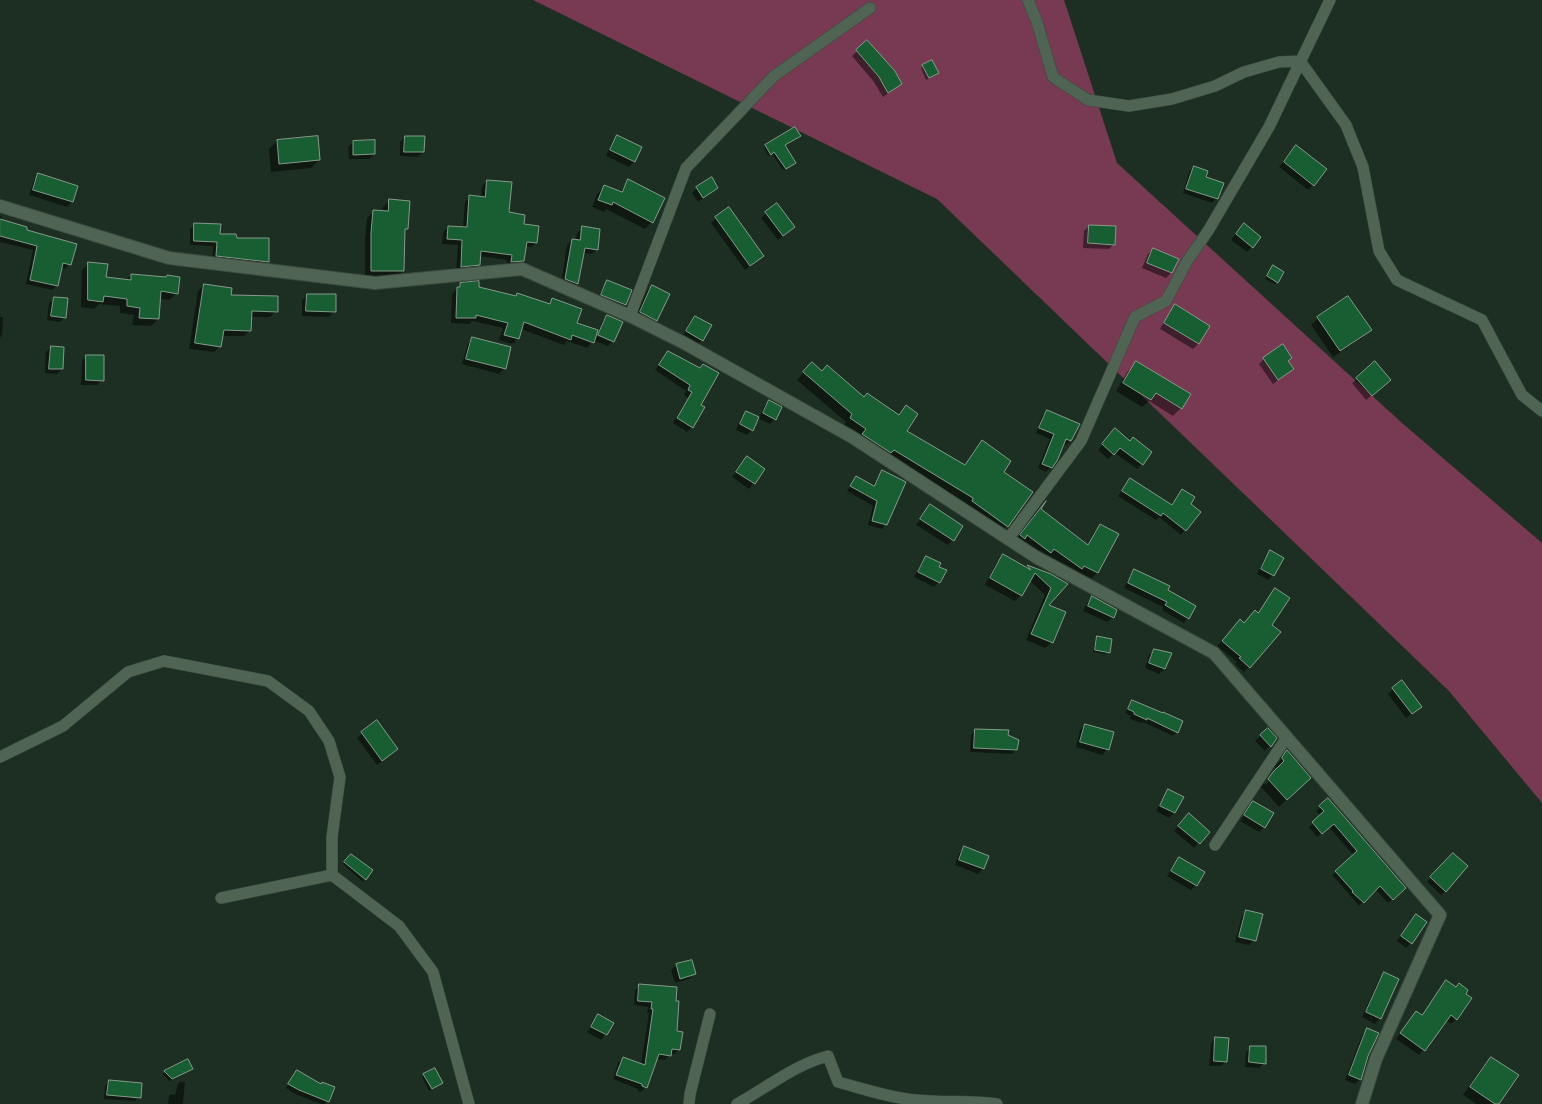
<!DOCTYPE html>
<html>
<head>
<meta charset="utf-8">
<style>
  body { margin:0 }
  canvas { display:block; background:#1d2f22 }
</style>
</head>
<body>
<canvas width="1542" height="1104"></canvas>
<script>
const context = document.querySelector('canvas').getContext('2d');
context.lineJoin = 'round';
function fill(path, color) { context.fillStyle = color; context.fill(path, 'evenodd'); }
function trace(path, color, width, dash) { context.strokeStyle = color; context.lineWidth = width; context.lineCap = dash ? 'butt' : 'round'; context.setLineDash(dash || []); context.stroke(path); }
fill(new Path2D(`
  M533,0h531l53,163 285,260 140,120v260l-93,-112 -512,-492z`), '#773a52');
fill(new Path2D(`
  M867,42l34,42 -18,13 -9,-15 -22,-26z
  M923,66l14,7 -11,7 -5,-12z
  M405,137l18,15 -5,5 -18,-1v-14z
  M617,137l17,25 -5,5 -23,-11 6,-14z
  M797,137l-13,9 8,19 -9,5 -11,-16 -4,2 -4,-8 2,-2z
  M277,141l42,19 -8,8 -40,4 -2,-23z
  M353,142l21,12 -5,5h-20l-1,-12z
  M1291,152l22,33 -5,5 -29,-23z
  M1194,167l10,11 13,20 -5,5 -29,-10 6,-21z
  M39,174l37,12 -4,16 -5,5 -38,-12 5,-15z
  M487,181l20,33 16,11 13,18 -5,4 -6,-1 -2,15 -5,5h-12l1,-6 -28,-4v8l-5,5 -18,2 2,-26 -16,-1 1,-12 5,-5 15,1 2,-26 5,-5 11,1 1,-12z
  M629,181l23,41 -7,7 -39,-20 -2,3 -12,-5 5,-13 7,-7 15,6z
  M697,188h20l-19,14 -6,-9z
  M389,201l17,28 -3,3v39l-6,6h-32v-37l2,-22 7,-7 8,1 1,-5z
  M776,205l12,27 -10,8 -17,-22z
  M0,216l2,1 -1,4 24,9 45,34 -5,5 -4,-2 -4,18 -5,5 -26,-6 7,-34 -33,-8z
  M716,218l42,42 -13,10 -34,-47z
  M195,225l24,11 17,3 32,22 -5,5 -51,-6 1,-14 -23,-1v-16z
  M1089,226l25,18 -5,5 -26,-1 1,-17z
  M583,228l14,21 -5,5 -9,-1 -6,30 -5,5 -11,-4 6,-39 5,-5h4l1,-7z
  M1239,230l21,8 -13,14 -16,-12z
  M1153,249l24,10 -6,14 -5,5 -24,-10 6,-14z
  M89,263l16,15 21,3 5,-6 46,18 -8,7 -10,-1 -1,20 -7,7 -19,-1 2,-10 -14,-2v-7l-21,-2 -5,5 -13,-2 1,-37z
  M1271,269l6,13 -2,2 -10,-5z
  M608,282l22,9 -5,14 -5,5 -23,-10 6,-13z
  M460,284l55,13 2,-2 31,9 5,-4 22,24 23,8 4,-11 5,-5 15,7 -9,19v-2l-20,-9 -1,3 20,8 -4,4 -15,-6 -6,8 -20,-7 -3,4 -43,-16 -3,10 -6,5 -13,-4 4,-12 -31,-7 -3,3 -18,-1 1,-29z
  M204,285l26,11 46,15 -6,6h-20v13l-6,6h-22l-2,10 -6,6 -25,-3 9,-58z
  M652,286l4,34 -5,5 -16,-8 12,-26z
  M307,295l27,16 -5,6 -27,-1v-16z
  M55,298l10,19 -5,5 -13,-2 2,-17z
  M1176,306l32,20 -10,18 -5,5 -33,-20 11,-18z
  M0,317h3l-1,18 -2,3z
  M695,317l7,23 -5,5 -15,-8 8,-15z
  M1318,318l52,12 -7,7 -30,20 -22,-32z
  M473,338l37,10 -6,21 -5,5 -37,-10 6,-21z
  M51,347l11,22 -5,5 -12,-1 1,-21z
  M668,353l32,16 -1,36 -7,22 -5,5 -14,-9 15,-25 -4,-3 2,-4 -31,-21z
  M87,356l15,24 -5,5h-16l1,-24z
  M1291,358l-4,4 5,7 -19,15 -14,-20 5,-5z
  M1136,363l45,45 -8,8 -24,-15 -7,6 -26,-16 12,-20z
  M805,371l17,1 41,26 34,17 9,-8 -1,24 59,35 11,-17 7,-7 20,30 5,54 -7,7 -156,-108 2,-3 -49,-42z
  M1357,379l27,6 -18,15 -14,-17z
  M769,401l6,18 -5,5 -13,-6 -5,12 -5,5 -11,-5 5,-12 5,-5 13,5 5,-12z
  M1047,412l23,29 -4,4 -3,-1 -12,23 -5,5 -8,-4 12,-29 -14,-6 6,-17z
  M1110,435l32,29 -5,5 -22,-16 -7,6 -10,-9z
  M747,458l17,11 -15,20 -17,-12z
  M882,472l4,52 -4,5 -14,-4 5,-19 -26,-15 9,-13 16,9 6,-11z
  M1130,480l41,26 11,-16 8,14 -5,26 -4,5 -22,-18 -3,3 -38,-24z
  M930,506l32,21 -14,18 -32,-20z
  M1039,509l48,36 7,-13 6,-7 17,10 -20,38 -6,6 -14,-7 -3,3 -27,-20 -3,3 -30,-16z
  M1270,552l3,23 -5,5 -11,-6 8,-17z
  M1004,556l21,12 2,-2 23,9 16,9 -19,21 5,37 -7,6 -19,-8 19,-45 -16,-15 -8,15 -6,6 -30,-16 12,-23z
  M927,557l11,10 1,15 -5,5 -20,-10 8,-15z
  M1135,571l32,20 21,27 -4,5 -22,-13 1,-3 -39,-19 6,-13z
  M1275,589l-4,36 -22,42 -5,5 -9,-8 2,-2 -20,-16 18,-20 9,-2 13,-10z
  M1092,598l21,19 -6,5 -24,-11 4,-8z
  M1098,637l10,15 -2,2 -13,-2 3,-12z
  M1155,650l9,19 -5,5 -14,-6 4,-13z
  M1393,689l22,22 -9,7 -18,-24z
  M1132,702l45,30 -4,4 -30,-14 -1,1 -12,-4 1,-3 -6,-3z
  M377,722l20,27 -20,16 -20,-27z
  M1085,725l27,8 -5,17 -5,5 -26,-8 4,-17z
  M1268,729l7,10 -10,12 -10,-10z
  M975,730l32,6 9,14 -4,4 -42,-2 1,-17z
  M1287,752l14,34 -22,21 -18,-20 3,-4 2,2 11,-15 -2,-3z
  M1169,791l13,7 -8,15 -5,5 -13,-7 8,-15z
  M1328,800l76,88 -16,15 -13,-14 -16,17 -27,-31 22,-19 -25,-29 -12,10 -8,-10 12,-11 -5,-5z
  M1254,802l10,25 -5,5 -19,-11z
  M1184,820l24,12 -14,16 -20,-17z
  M964,848l19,21 -5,5 -23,-9 4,-12z
  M1453,855l-8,36 -4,4 -14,-13z
  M352,856l20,14 -9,12 -20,-18z
  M1179,859l17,26 -5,5 -24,-14 7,-12z
  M1247,911l7,29 -5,5 -14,-3 7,-26z
  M1412,921l-1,22 -5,5 -9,-7z
  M676,965l18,9 -5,5 -14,4 -4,-13z
  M1384,974l-4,44 -5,6 -13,-7 17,-38z
  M1446,982l10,37 -5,5 -5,-4 -27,35 -23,-16 15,-21 10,-2z
  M640,985l36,47 5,1 -2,17 -5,4h-4l-5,6 -9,-1 -10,28 -5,5 -3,-1v-2l-25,-10 5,-16 5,-5 18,7 8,-52h-2l1,-6 -14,-2 1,-15z
  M599,1016l13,8 -11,16 -14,-8z
  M1368,1030l-1,26 -7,23 -5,5 -10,-4 17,-45z
  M1216,1038l10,23 -5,5h-12l2,-23z
  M1251,1047l13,16 -5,5 -14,-1 1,-15z
  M1491,1058l7,46h-22l-13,-9 20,-29z
  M189,1071l-20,10 -6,-7 2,-2z
  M297,1071l23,14 13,2 -8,17h-4l-26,-10 -9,-6z
  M424,1075l15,10 -10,6 -7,-14z
  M109,1082l30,15 -4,4 -31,-2 1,-13z
  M180,1082h5l-2,22h-15l1,-8 2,-2 4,1 3,-11z`), '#0007');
const building = new Path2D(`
  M867,40l28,31 7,13 -14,9 -9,-16 -23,-27z
  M932,60l7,13 -10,5 -7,-13z
  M795,127l6,9 -16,9 11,18 -10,6 -12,-17 -3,3 -6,-10z
  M617,135l25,12 -7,15 -25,-12z
  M318,136l2,24 -41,4 -2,-24z
  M405,136h20l-1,16h-20z
  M375,140v14l-22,1v-14z
  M1296,145l31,24 -13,17 -30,-24z
  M1194,166l14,5 -2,6 18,6 -6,16 -32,-10z
  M38,173l40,13 -5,16 -40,-12z
  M712,177l6,11 -15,10 -7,-11z
  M628,179l37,19 -12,25 -40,-21 -1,3 -14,-5 6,-15 18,7z
  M487,180l25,2 -3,30 16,3 -1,9 15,2 -2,17 -10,-1 -3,19 -13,1 1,-7 -31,-4 -1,14 -19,2 1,-27 -15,-1 1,-13 19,1 2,-32 16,2z
  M389,199l21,2 -2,28h-3l-1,42h-33v-38l2,-23 15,1z
  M777,203l18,24 -12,9 -18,-24z
  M729,207l35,49 -14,10 -35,-49z
  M0,219l27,8v3l50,14 -6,21 -8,-2 -5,23 -28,-6 7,-34 -37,-10z
  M194,223l27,1 -1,10h16l1,4h32v24l-53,-6 1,-14 -23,-1z
  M1244,223l17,14 -8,11 -17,-14z
  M1089,225l27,1 -1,19 -27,-2z
  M582,226l18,3 -2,21 -13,-2 -7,36 -13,-5 7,-40 8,1z
  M1153,248l26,11 -7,14 -25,-10z
  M88,262l20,2 -2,13 25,3v-6l35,3 1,-2 13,2 -2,17 -17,-3 -2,28 -20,-1 1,-10 -13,-2v-7l-23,-3 -1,6 -15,-2z
  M1273,265l11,7 -6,11 -11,-7z
  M607,280l25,10 -6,15 -25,-10z
  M479,281v6l37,9 1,-3 33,11 2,-6 30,11 -5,14 21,7 -4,13 -22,-8 -1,5 -47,-18 -5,17 -15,-4 4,-12 -32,-8v3h-20l1,-31h3v-4z
  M204,284l28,4 -1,7 47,1v16l-26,-1 -1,20 -27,-1 -3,17 -26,-4z
  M652,285l18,9 -13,27 -17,-9z
  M307,294h29v18l-30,-1z
  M1348,296l24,34 -32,21 -23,-34z
  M54,297l14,1 -2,20 -15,-2z
  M1175,304l35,22 -11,18 -35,-21z
  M607,315l16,7 -9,20 -16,-7z
  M695,316l17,9 -9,16 -17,-10z
  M472,337l39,10 -5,22 -40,-10z
  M1283,344l9,14 -4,3 6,8 -16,11 -15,-22z
  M51,346l13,1 -1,22h-14z
  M668,351l32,17 3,-4 16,9 -18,32 4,2 -12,21 -16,-10 15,-26 -4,-2 2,-5 -31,-20z
  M86,355h18v26l-18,-1z
  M1136,361l55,33 -9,15 -26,-16 -5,7 -28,-17z
  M1375,361l16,19 -19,16 -16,-18z
  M812,362l10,9 5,-6 37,32 3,-4 32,22 7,-10 12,9 -11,17 58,34 17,-25 29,21 -7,11 29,20 -25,35 -36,-26 1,-3 -79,-48 -3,3 -29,-19 4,-5 -16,-11 2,-4 -49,-42z
  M769,400l13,7 -6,13 -13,-7z
  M1047,410l33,14 -9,17 -5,-2 -9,22 -5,7 -10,-4 12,-30 -15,-6z
  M746,411l13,6 -6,14 -13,-7z
  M1115,428l15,13 3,-4 19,15 -9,13 -23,-17 -6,7 -12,-11z
  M747,456l18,13 -10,15 -19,-12z
  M882,470l24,12 -19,43 -15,-4 5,-20 -27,-15 6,-10 18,10z
  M1130,478l42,27 10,-16 13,8 -4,7 10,8 -15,19 -23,-18 -2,3 -39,-25z
  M1046,501l-5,8 47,36 12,-21 19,10 -21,39 -14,-7 -2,3 -28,-20 -3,4 -24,-18 -2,4 -5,-4z
  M930,504l33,22 -9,15 -34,-22z
  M1270,550l14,8 -10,18 -13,-7z
  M1003,554l28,16 -4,-5 24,9 17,10 -19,21 17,7 -13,31 -22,-9 20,-46 -16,-15 -13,23 -32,-18z
  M926,556l15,7 -2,4 8,3 -7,13 -22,-11z
  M1134,569l36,17 -2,4 28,16 -7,13 -24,-14 2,-3 -39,-19z
  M1275,588l15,10 -18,27 9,7 -31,36 -11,-10 2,-1 -19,-16 18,-22 4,4 11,-13 3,3z
  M1092,596l25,14 -3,8 -26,-12z
  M1097,636l15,3 -2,14 -15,-3z
  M1154,649l18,4 -7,16 -16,-6z
  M1402,680l20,27 -10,7 -20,-26z
  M1132,700l31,13v-1l20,9 -5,12 -31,-15v2l-13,-6v-2l-6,-3z
  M377,720l21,29 -16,12 -21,-29z
  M1085,724l29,8 -5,18 -29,-8z
  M1268,728l9,10 -6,9 -11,-12z
  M975,729l34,1 -1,5 11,5 -2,10 -43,-2z
  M1287,750l24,28 -24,22 -19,-21 5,-7 11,-11 -2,-3z
  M1168,789l16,8 -9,16 -15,-7z
  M1328,798l78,90 -13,12 -13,-14 -16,17 -12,-11 1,-1 -18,-20 22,-20 -23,-27 -12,10 -10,-12 12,-11 -5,-5z
  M1253,801l21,12 -9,15 -21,-13z
  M1189,813l21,19 -10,12 -22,-18z
  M964,846l25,10 -5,13 -25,-9z
  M1453,853l15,13 -22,26 -16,-15z
  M351,854l22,16 -7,10 -22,-18z
  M1179,857l26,15 -8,14 -26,-15z
  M1246,910l17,4 -7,27 -17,-4z
  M1416,914l11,8 -15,22 -11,-8z
  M692,960l4,14 -16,5 -4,-15z
  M1384,972l15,7 -18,40 -15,-7z
  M1446,980l10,7 3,-4 9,7 -2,4 6,4 -15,22 -6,-5 -26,36 -25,-18 16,-22 6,4z
  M639,984l38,3 -1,14h3l-2,30 6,1 -3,18 -8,-1 -1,7 -12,-2 -12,34 -5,-2v-2l-26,-9 7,-18 22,8 8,-56h-2l1,-7 -14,-1z
  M598,1014l16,9 -7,12 -16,-8z
  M1367,1028l12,5 -11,23 -7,24 -12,-5z
  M1215,1037l14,1 -2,24 -13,-1z
  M1250,1046h16v18l-17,-2z
  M1491,1057l28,18 -20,29h-4l-25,-17z
  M188,1059l5,10 -21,10 -8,-8z
  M435,1068l8,15 -11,6 -9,-15z
  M297,1070l24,14 1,-2 13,5 -6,15 -30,-12 -11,-6z
  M109,1080l33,3 -1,15 -34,-3z`);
fill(building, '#175f33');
trace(building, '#859a8a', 1);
const minor = new Path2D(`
  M1028,0l9,22 16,55 35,23 41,6 43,-7 43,-13 29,-14 35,-10 21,-1 46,64 17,42 16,84 18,29 85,40 40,75 20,16
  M630,316l56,-148 88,-92 96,-68
  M1008,539l73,-98 54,-124 31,-16 20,-38 22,-32 61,-104 61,-127
  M0,757l63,-31 65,-54 36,-11 104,20 41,30 20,30 11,36 -8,60v38l67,51 34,46 36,132
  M1215,845l72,-108
  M221,898l111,-23
  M689,1104l1,-10 20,-80
  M737,1104c31,-17 57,-39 91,-48l10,26c26,7 52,16 78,18 27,3 54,0 81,4`);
const tertiary = new Path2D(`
  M0,206l169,52 206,25 147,-14 108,47 54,27 168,94 184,120 178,96 226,262 -64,144 -14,45`);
trace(minor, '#3b4a3f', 12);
trace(tertiary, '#3b4a3f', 14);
trace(minor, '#506454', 11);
trace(tertiary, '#506454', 12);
</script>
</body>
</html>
